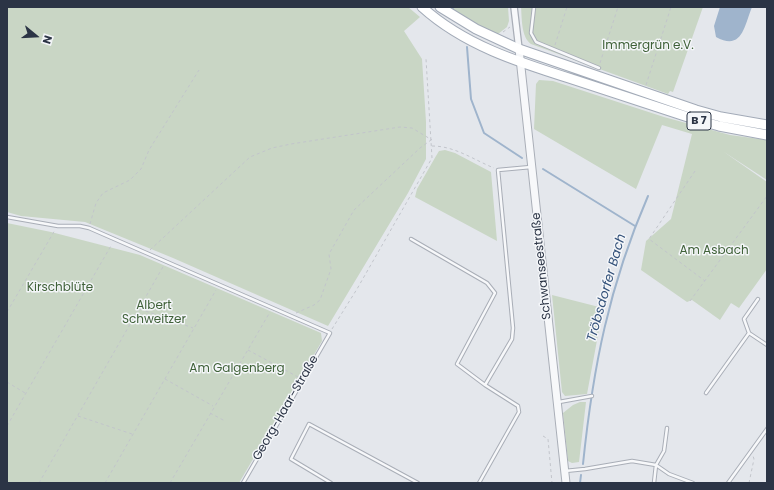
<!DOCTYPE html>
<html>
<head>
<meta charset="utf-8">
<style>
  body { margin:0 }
  #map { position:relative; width:774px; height:490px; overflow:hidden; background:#e4e7ec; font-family:Poppins,sans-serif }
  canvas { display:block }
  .frame { position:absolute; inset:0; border:8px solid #2b3445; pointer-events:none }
  .north { position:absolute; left:16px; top:16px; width:40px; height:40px; -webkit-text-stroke:3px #f4f6f9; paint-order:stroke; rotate:108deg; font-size:11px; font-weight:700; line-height:16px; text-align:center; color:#2b3445 }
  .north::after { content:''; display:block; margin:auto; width:14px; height:18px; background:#2b3445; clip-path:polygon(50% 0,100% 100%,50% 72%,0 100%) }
</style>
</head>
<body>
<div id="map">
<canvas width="774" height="490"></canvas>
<div class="frame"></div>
<div class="north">N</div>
</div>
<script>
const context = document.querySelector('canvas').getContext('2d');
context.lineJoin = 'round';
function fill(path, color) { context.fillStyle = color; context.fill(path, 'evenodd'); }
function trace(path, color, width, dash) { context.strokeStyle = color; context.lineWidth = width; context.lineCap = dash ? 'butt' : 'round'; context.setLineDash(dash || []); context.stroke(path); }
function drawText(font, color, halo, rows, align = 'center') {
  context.font = font + ' Poppins,sans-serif'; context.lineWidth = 3; context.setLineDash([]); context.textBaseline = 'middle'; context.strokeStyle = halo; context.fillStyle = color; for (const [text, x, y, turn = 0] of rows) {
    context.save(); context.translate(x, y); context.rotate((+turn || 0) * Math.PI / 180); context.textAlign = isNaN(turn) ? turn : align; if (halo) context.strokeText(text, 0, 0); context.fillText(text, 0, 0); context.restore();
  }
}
fill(new Path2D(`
  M7,7h401l12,10 -16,14 18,28 4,63v37l-18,34 -80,133 -155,-68 -88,-36 -64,-6 -14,-4z
  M444,7h64l1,14 -2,6 -9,7 -14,-6z
  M521,7h182l-30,85 -3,-1 -2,3 -137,-50c-10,-7 -9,-26 -10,-37z
  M539,80l14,1 111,36 -1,2 1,-2 66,18 37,5v40l-43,-28 43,30v87l-28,39 -8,-5 -11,17 -28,-20 -5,2 -46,-32 5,-29 25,-22 21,-85 -30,-9 -26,64 -102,-60 2,-45z
  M445,150l10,3 36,19 6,69 -82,-44 2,-8 19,-33 3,-5z
  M7,223l44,9 89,23 181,78 1,8 -83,142h-232z
  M552,295l51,13 -16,86 -22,2 -3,-4z
  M580,402h6l-7,60 -7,1 -4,-2 -5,-48 10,-8z`), '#c9d6c5');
fill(new Path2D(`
  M720,7h32c-8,20 -10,44 -36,30l-2,-11z`), '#9fb4cc');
trace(new Path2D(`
  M453,7v1
  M467,47l4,52 13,34 38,25
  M543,169l92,57
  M583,464c10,-97 26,-178 65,-268
  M580,483l1,-8`), '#9fb4cc', 2);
const service = new Path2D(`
  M534,7l-3,26 5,9 63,26
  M7,217l51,9h22l9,2 241,105 -87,150
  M411,239l76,44 8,10 -38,71 28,21 27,-46 1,-11 -15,-158 33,-3
  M758,299l-14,20 5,14 18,12
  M706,393l43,-60
  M559,402l33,-6
  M667,428l-3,23 -8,14 13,9 24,9
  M565,471l20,-2 47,-8 24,4 -2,18
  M331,483l-40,-24 18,-35 109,59
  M479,483l40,-71 -1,-6 -33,-21
  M728,483l39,-54`);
const minor = new Path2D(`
  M514,7l5,42`);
const tertiary = new Path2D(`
  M519,49l47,434`);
const primary = new Path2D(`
  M422,7c43,39 99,56 153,73 39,13 79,26 119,39l25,7 48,9
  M440,7l36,22 43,20 177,61 25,7 46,8`);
trace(service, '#a9aeb7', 4.5);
trace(minor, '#a9aeb7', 8);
trace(tertiary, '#a9aeb7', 9);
trace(primary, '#a3abb8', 11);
trace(new Path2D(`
  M503,32l7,-5
  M555,45l12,-38
  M600,63l18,-56
  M646,85l25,-78
  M432,146c23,0 42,14 62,22
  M695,171l-46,68 56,42
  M90,224l6,-21 7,-10 27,-13 11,-11 8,-19 50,-80
  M150,250l100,-93 22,-9 19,-4 109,-17 12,1 20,12
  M690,301l77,-105
  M140,309l53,19
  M7,312l48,-82
  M296,313l18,-8 6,-5 11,-31 -2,-15 25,-44 66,-62 11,-8
  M332,329l25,-40 75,-131 -6,-99
  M248,350l50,27
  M165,379l48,27
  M7,382l18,11
  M210,413l15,8
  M78,416l54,18
  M7,426l105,-182
  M543,436l5,3 4,44
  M39,483l125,-218
  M105,483l111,-193
  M170,483l100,-171
  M749,483l5,-24 -1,-3`), '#c2c5cb', 1, [3, 3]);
trace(service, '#f7f8fa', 2.5);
trace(minor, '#f7f8fa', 5.5);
trace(tertiary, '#f7f8fa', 7);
trace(primary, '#fff', 9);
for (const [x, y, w] of [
  [699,121,24]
]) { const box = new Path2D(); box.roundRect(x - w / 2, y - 9, w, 18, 3); context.fillStyle = '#f4f6f9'; context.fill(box); trace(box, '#2b3445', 1); }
drawText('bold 11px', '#2b3445', null, [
  ["B 7",699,121]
]);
drawText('12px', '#3f6138', '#f4f6f9', [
  ["Immergrün e.V.",648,46],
  ["Am Asbach",714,251],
  ["Kirschblüte",60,288],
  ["Albert",154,306],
  ["Schweitzer",154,320],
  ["Am Galgenberg",237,369]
]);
drawText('12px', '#2b3445', '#f4f6f9', [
  ["Schwanseestraße",542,266,-96],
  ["Georg-Haar-Straße",286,408,-60]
]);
drawText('italic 13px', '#34527a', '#f4f6f9', [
  ["Tröbsdorfer Bach",607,288,-74]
]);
</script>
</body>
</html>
